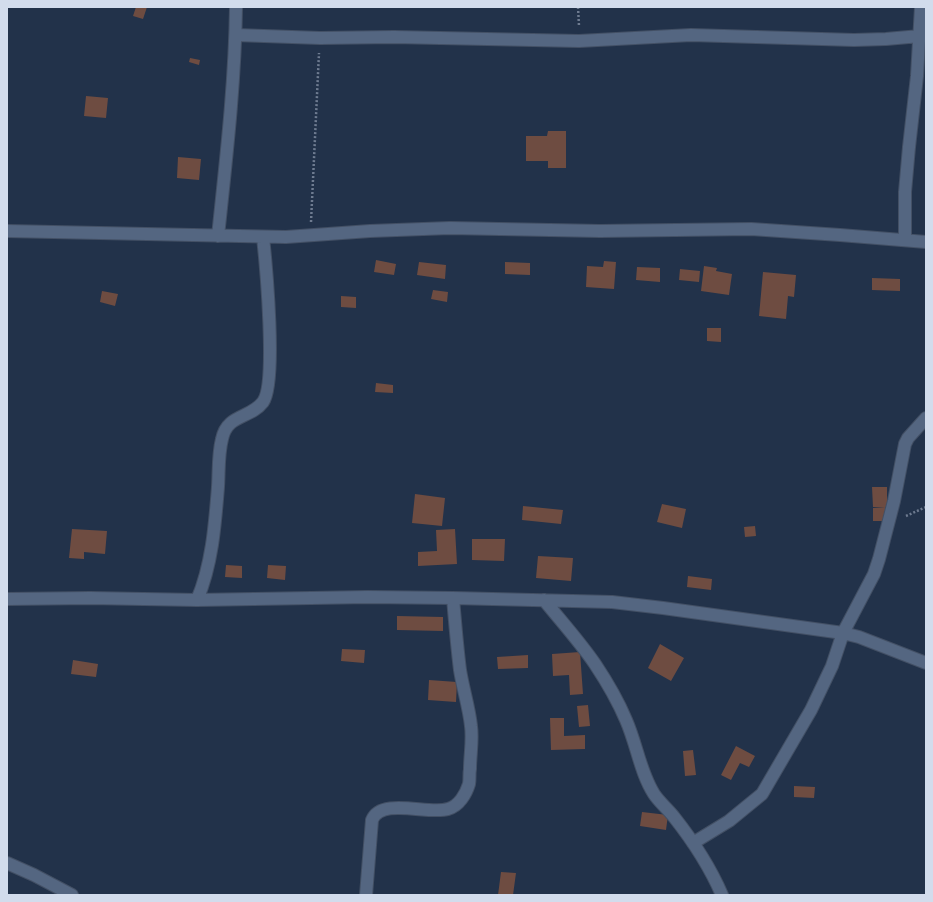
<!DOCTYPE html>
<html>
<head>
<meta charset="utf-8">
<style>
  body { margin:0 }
  #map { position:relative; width:933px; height:902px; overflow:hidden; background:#22324a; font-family:"Open Sans",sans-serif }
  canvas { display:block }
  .frame { position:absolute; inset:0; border:8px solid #d2dcec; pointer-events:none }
</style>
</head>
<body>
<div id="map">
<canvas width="933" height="902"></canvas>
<div class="frame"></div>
</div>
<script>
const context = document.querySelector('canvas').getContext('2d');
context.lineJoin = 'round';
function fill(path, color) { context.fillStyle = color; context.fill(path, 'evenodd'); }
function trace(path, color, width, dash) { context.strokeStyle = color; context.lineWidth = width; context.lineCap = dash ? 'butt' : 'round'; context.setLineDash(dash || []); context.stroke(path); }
fill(new Path2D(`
  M136,7h11l-4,12 -10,-3z
  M190,58l10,2 -1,5 -10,-3z
  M86,96l22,2 -2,20 -22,-2z
  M548,131h18v37h-18v-7h-22v-25h21z
  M178,157l23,2 -2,21 -22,-2z
  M376,260l20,4 -2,11 -20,-3z
  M604,261l12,1 -2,27 -28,-2 1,-21 16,1z
  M419,262l27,3 -1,14 -28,-4z
  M505,262l25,1v12l-25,-1z
  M704,266l13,2 -1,3 16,3 -3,21 -28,-4z
  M637,267l23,1v14l-24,-2z
  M680,269l20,2 -1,11 -20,-2z
  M763,272l33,3 -2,22 -6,-1 -2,23 -27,-3z
  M872,278l28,1v12l-28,-1z
  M433,290l15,2 -1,10 -16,-3z
  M102,291l16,3 -3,12 -15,-4z
  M341,296l15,1v11l-15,-1z
  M707,328h14v14l-14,-1z
  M376,383l17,2v8l-18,-1z
  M872,487h15v20h-14z
  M415,494l30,4 -3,28 -30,-3z
  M662,504l24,5 -4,19 -25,-6z
  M523,506l40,4 -2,14 -39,-4z
  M885,507v14h-12v-13z
  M755,526l1,10 -11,1 -1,-10z
  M72,529l35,2 -2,23 -21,-2v7l-15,-1z
  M455,529l2,35 -39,2v-14l19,-1 -1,-21z
  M472,539h33l-1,22 -32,-1z
  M538,556l35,2 -2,23 -35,-3z
  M226,565l16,1v12l-17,-1z
  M268,565l18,1 -1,14 -18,-2z
  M688,576l24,3 -1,11 -24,-3z
  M397,616l46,1v14l-46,-1z
  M660,644l24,14 -13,23 -23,-13z
  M342,649l23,1 -1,13 -23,-2z
  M580,652l3,42 -13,1 -1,-20 -16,1 -1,-22z
  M528,655v13l-30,1 -1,-12z
  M73,660l25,4 -2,13 -25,-3z
  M429,680l28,2 -1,20 -28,-2z
  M588,705l2,21 -11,1 -2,-21z
  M550,718h14v18l21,-1v14l-34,1z
  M736,746l19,10 -6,11 -9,-4 -9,17 -10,-5z
  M693,750l3,25 -11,1 -2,-25z
  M794,786l21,1 -1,11 -20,-1z
  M642,812l26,3 -2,15 -26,-4z
  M501,872l15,1 -3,22h-15z`), '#6e4c41');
const minor = new Path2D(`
  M236,35l84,3 74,-1 185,4 112,-6 163,5 32,-1 34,-3
  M7,231l279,6 84,-6 80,-3 150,3 151,-2 89,6 86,7
  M218,236c8,-76 17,-152 18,-229
  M905,240v-48l4,-45 8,-71 4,-69
  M7,599l83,-1 107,2 171,-3 85,1 159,4 51,6 180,25 16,4 67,26
  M197,600c15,-35 18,-75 21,-113 1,-15 0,-33 4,-48 5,-25 28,-20 41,-37 14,-19 3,-137 0,-165
  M544,600c17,21 36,42 51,64 12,18 23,37 31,56 11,25 14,52 28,74 6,9 14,15 20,23 19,24 36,50 48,78
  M693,843l36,-22 33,-27 49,-84 21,-44 11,-33 31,-59 5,-15 15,-58 11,-57 3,-6 18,-20
  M7,863l27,12 38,20
  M366,895l6,-75c9,-23 57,-5 76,-11 11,-3 18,-15 21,-25 1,-5 0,-10 1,-15 0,-14 3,-29 1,-43 -2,-19 -8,-37 -11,-56 -3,-24 -5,-48 -7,-72`);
trace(minor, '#435065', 14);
trace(new Path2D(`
  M578,7l1,19
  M311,222l8,-169
  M906,516l20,-9`), '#6e7b90', 2.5, [2, 2]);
trace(minor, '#546681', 12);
</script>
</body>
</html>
